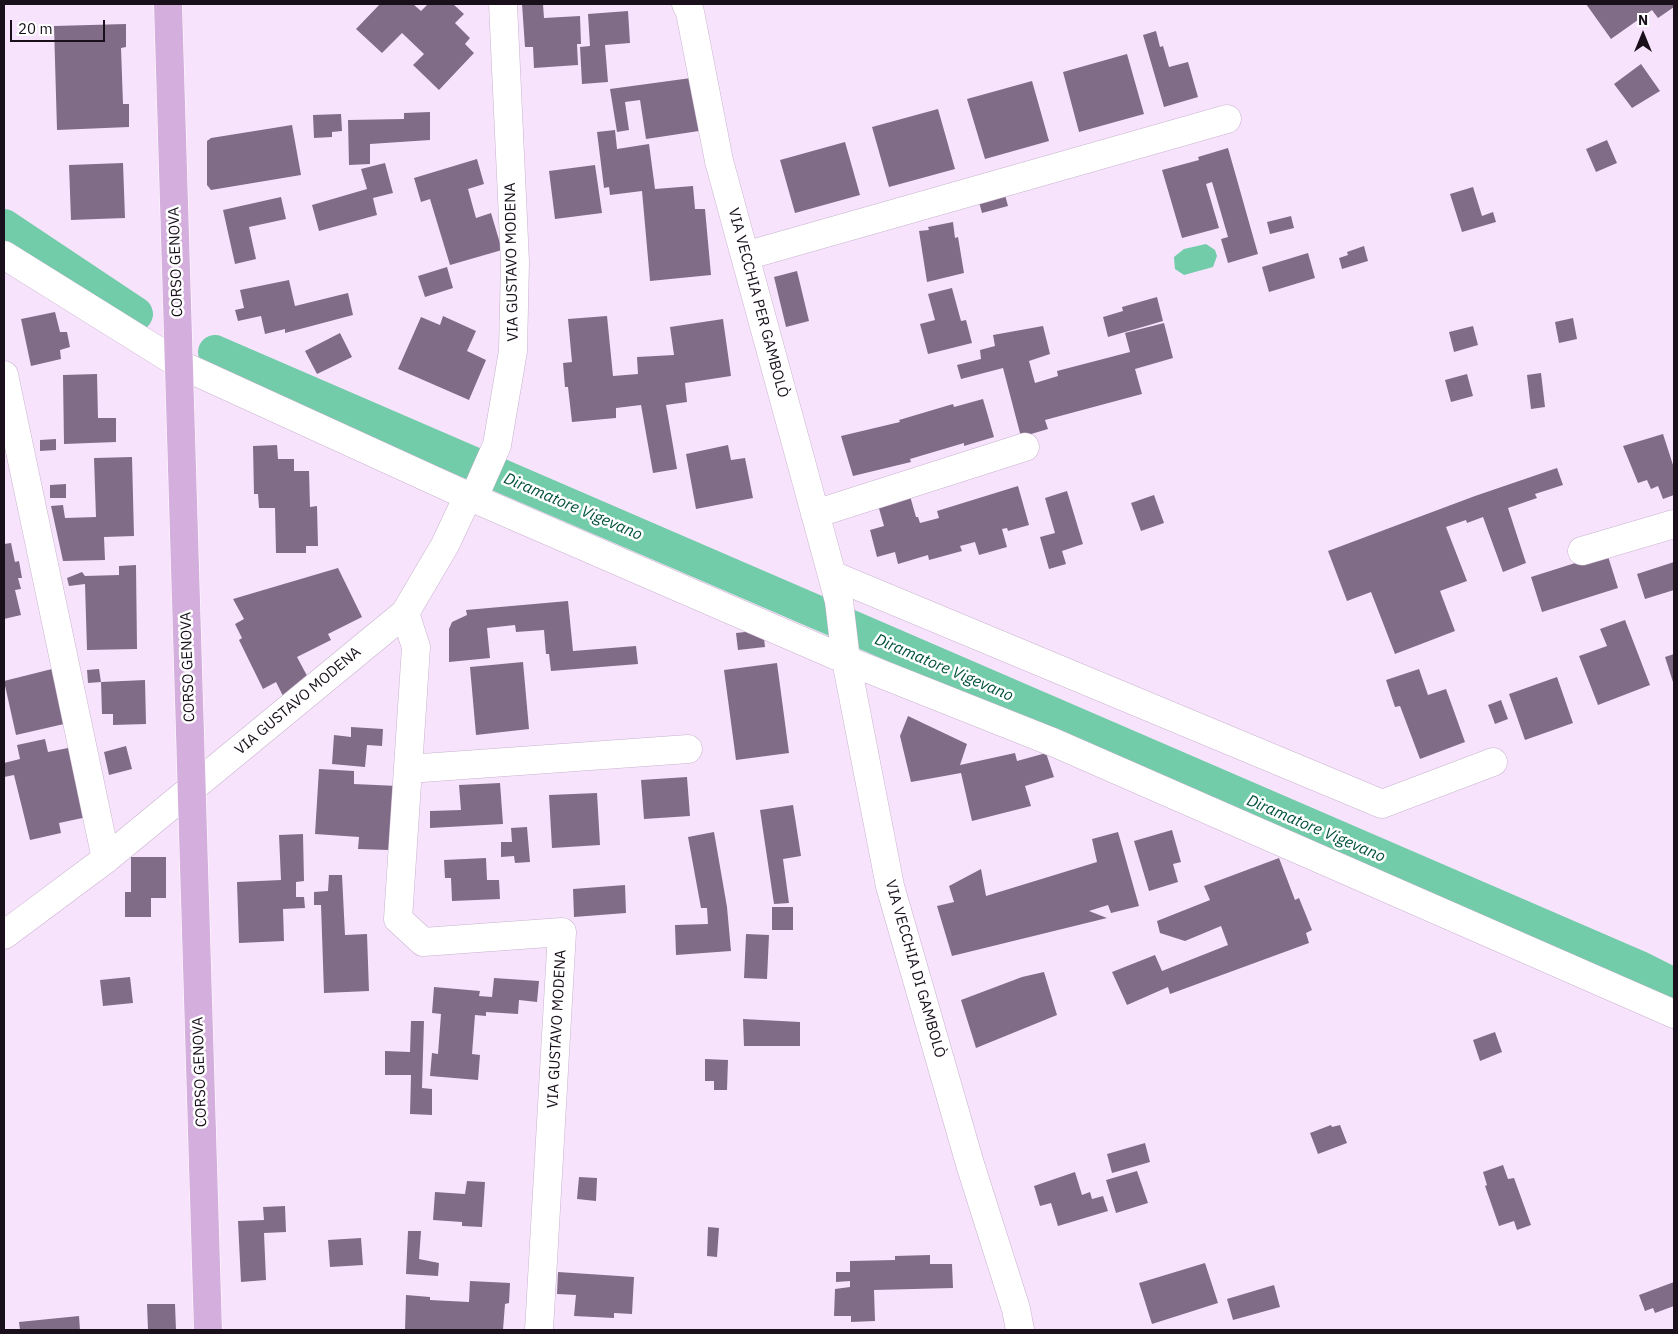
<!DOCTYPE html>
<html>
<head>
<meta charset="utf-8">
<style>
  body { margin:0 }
  #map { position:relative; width:1678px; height:1334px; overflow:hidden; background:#f7e4fc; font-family:"IBM Plex Sans",sans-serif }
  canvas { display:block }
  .frame { position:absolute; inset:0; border:5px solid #19101b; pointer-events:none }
  .north { position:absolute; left:1618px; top:10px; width:50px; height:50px; -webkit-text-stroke:4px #fff; paint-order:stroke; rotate:0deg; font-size:14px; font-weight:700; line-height:20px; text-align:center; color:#19101b }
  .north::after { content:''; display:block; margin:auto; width:18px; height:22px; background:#19101b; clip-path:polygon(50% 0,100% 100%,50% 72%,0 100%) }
  .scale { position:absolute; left:10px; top:20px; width:95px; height:22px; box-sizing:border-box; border:2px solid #19101b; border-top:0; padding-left:6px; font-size:15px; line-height:18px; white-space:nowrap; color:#19101b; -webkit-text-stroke:4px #fff; paint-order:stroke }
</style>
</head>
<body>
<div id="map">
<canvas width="1678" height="1334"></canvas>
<div class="frame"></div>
<div class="north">N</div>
<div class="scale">20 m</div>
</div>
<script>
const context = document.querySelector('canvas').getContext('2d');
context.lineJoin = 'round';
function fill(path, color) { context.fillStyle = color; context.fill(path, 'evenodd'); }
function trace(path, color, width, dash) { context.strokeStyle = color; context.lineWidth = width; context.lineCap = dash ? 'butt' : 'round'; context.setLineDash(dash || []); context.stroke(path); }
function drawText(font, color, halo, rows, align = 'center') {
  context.font = font + ' "IBM Plex Sans",sans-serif'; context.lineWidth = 5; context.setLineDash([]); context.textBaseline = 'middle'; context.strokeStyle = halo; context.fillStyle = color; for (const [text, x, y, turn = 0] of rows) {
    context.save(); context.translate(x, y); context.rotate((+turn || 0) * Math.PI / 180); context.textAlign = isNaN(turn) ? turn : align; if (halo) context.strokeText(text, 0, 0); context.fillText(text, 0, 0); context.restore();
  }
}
fill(new Path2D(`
  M1206,244l9,6 2,6 -4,11 -29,8 -9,-6 -1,-12 10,-8z`), '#72cba9');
trace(new Path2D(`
  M4,226l132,88
  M215,352l1423,615 36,18`), '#72cba9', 34);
fill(new Path2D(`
  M380,4h33l8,7 7,-7h25l11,10 -9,9 15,15 -5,6 9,9 -35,37 -26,-25 11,-11 -22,-21 -20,20 -26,-24z
  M522,4h21l1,14 36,-2 1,28h-4l1,21 -44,3 -1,-21h-8z
  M1586,4h88v3l-16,11 -6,-8 -41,29z
  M628,11l2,32 -25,2 3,37 -26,2 -2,-37 10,-1 -2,-32z
  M126,24v23l-5,1 2,56h6v23l-72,3 -3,-104z
  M1156,31l4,16 3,-1 6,21 19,-5 10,35 -34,10 -21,-72z
  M1127,54l17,60 -65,18 -16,-60z
  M1641,64l19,27 -28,17 -18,-24z
  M691,78l8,53 -53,8 -6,-39 -15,2 4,28 -12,2 -7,-43z
  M1032,81l17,60 -64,18 -18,-60z
  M938,109l17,60 -66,18 -17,-60z
  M430,112v28l-60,4v20l-21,1 -1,-45 56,-1v-6z
  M341,114l1,17 -10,1v5l-18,1 -1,-23z
  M292,125l9,50 -90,15 -4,-5v-44l4,-3z
  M615,130l2,19 32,-5 6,45 38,-3 2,23h10l6,66 -61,6 -8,-90 -32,4 -1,-8 -5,1 -7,-56z
  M1607,140l10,23 -21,9 -10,-23z
  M845,142l15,53 -65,18 -15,-53z
  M1228,148l30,106 -30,9 -7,-24 7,-2 -16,-55 -6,2 13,44 -37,10 -20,-68 37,-10 -1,-3z
  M477,159l7,25 -16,5 6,22 2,7 15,-5 11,37 -52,15 -20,-66 -9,3 -7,-24z
  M123,163l2,55 -54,2 -2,-55z
  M385,163l8,30 -20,5 4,17 -58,16 -7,-26 55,-16 -6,-20z
  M595,165l7,48 -47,6 -6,-48z
  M1473,187l9,29 11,-4 3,10 -34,10 -12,-38z
  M1005,195l3,11 -26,7 -3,-11z
  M281,197l5,22 -37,8 7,32 -21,5 -12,-54z
  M1291,216l3,12 -24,6 -3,-12z
  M953,222l2,16 3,-1 6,36 -37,9 -8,-51 10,-1 -1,-3z
  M1364,246l4,15 -26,8 -3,-11 9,-3 -1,-3z
  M1308,253l7,25 -46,14 -7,-25z
  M447,267l6,21 -28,9 -7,-21z
  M797,271l12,50 -23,6 -12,-50z
  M289,280l6,26 53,-13 5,22 -68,18v-4l-20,5 -4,-18 -23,5 -3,-11 9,-2 -4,-18z
  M952,288l9,33 5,-1 6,23 -44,11 -8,-30 15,-4 -7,-26z
  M1157,297l6,24 -55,16 -5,-20 20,-6 -1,-4z
  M55,312l5,20h7l3,15 -10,3 1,9 -30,7 -10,-47z
  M443,316l33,15 -9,20 19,9 -17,40 -71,-31 23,-52 19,8z
  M607,316l6,60 25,-2 -1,-17 37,-2 -4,-28 53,-8 8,57 -46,7 2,19 -21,3 11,64 -24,4 -12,-68 -25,3v10l-44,4 -4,-35h-3l-2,-24 9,-1 -4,-43z
  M1573,318l4,21 -18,4 -4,-21z
  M1164,323l9,35 -38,11 7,25 -97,26 3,9 -27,8 -18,-69 -42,11 -4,-14 24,-6 -1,-9 15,-4 -2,-11 50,-9 7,28 -21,7 6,22 23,-7 -1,-5 73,-19 -5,-19z
  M1473,326l5,19 -24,7 -5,-20z
  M340,333l12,24 -35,17 -12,-23z
  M1541,373l4,34 -14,2 -4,-34z
  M97,374l1,44h18v24l-52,2 -1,-69z
  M1467,374l6,22 -22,6 -6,-22z
  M983,399l11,38 -30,9v-3l-54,16 1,3 -58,14 -12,-40 59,-14 -1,-2 54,-16 1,3z
  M1663,434l11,34v27l-11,4 -5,-13 -7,3 -4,-9 -9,3 -15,-37z
  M56,439v11l-16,1v-11z
  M277,445l1,14h16v12h15l1,36 7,-1 1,40h-12v7h-30l-1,-45h-16l-1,-14h-4l-1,-48z
  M728,445l3,15 14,-2 8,40 -57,11 -10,-55z
  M132,457l2,79 -30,1 1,23 -42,1 -12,-55 12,-1 2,13 31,-1 -2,-59z
  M1557,468l6,17 -28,9 2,4 -29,10 18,55 -23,9 -20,-55 -16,6 -1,-3 -20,7 21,54 -27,10 15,40 -60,23 -24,-62 -24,9 -19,-50 147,-55z
  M66,484v14h-16v-13z
  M1018,486l11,39 -21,6 -1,-3 -5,1 5,18 -28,8 -4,-13 -15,4 2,5 -33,9 -1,-5 -30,9 -3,-12 -18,5 -7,-27 14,-4 -6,-21 32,-9 6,21h2l2,6 19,-5 -2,-7z
  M1067,491l16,53 -21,7 4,13 -17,5 -9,-32 15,-4 -10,-35z
  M1154,495l10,28 -23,8 -10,-28z
  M11,543l4,19 4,-1 3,17h-4l3,11 -6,1 6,25 -17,4v-75z
  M1607,553l11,35 -76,24 -11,-35z
  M1674,562v28l-29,9 -8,-25z
  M136,565l1,84 -50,1 -2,-66 -16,2 -2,-8 15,-6 3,4 34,-1v-9z
  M338,568l24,49 -34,17 3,6 -34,17 15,28 -25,19 -11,-22 -13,7 -24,-49 3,-2 -7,-14 9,-5 -11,-20z
  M568,601l5,50 63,-5 2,18 -87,7 -2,-17h-3l-2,-24 -28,2 -1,-7 -28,3 3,30 -41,4v-33l3,-7 15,-7 -1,-5z
  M1625,620l25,65 -52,20 -19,-49 28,-10 -7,-17z
  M763,630l2,17 -27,3 -2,-17z
  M1674,654v27l-1,1 -8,-25z
  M523,662l6,67 -53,6 -6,-68z
  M777,663l12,90 -53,7 -12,-90z
  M52,669l12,55 -48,11 -12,-54z
  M99,669l2,13 -13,1 -1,-13z
  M1419,669l9,26 18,-6 19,53 -45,17 -20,-53 -5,1 -9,-27z
  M1557,677l16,46 -48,17 -16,-46z
  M145,680l1,44 -33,1v-11h-11l-1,-32z
  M1501,700l7,19 -13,5 -7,-19z
  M908,716l59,28 -7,21 55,-12 2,8 29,-8 8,24 -29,9 6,20 -59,15 -11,-48 -50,9 -11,-46z
  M351,727l32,2 -1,17 -15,-1 -2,22 -33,-3 2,-29 17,2z
  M45,739l3,13 25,-5 14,70 -28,6 2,10 -31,7 -16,-65 -10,2v-14l16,-4 -3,-14z
  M126,746l6,23 -23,6 -5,-23z
  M319,769l35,2v13l44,2 -9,64 -31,-1 1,-12 -44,-3z
  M687,777l3,39 -46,3 -3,-39z
  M500,783l3,41 -73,4v-17l31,-1 -2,-25z
  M597,793l3,52 -48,3 -3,-53z
  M793,805l8,51 -18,3 6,44 -15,1 -14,-94z
  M527,827l3,35 -15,1 -1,-7 -13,1v-15h11l-1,-14z
  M1172,830l9,32 -8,2 5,18 -29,9 -15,-50z
  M714,832l13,75 4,44 -55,4 -1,-30 33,-1 -1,-16h-6l-13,-71z
  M1118,832l21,74 -28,7 -3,-8 -19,6 18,7 -155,38 -15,-50 17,-4 -5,-16 32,-17 5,27 111,-34 -5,-23z
  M303,834l1,47 -8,1v15h8l1,11 -22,1 1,32 -45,2 -2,-61 44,-2 -2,-45z
  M131,857h35v41h-15v19h-26v-25h6z
  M486,858l1,22h12l1,19 -48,2 -1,-23h-6l-1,-18z
  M1279,858l16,42 4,-2 13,32 -6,3 3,10 -139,51 -2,-7 -41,18 -15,-33 43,-17 7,16 66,-26 -7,-19 -36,15 -25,-8 -3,-12 53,-21 -6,-14z
  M329,875h13l3,60 22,-1 2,57 -45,2 -3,-88h-7v-13l14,-1z
  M625,885l1,28 -52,4 -1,-28z
  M772,907h21v23h-21z
  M746,934l23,1 -2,44 -23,-1z
  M1044,972l13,43 -81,33 -15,-48 61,-23z
  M130,977l3,26 -30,3 -3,-26z
  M494,978l45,3 -2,21 -18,-2 -1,14 -32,-2v4l-11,-1 -3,39 8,1 -2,25 -48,-4 2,-23 6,1 3,-40 -9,-1 2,-26 46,4 -1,5 13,1z
  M743,1019l57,3v24h-56z
  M411,1021h13l-2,67 10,1v26l-22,-1 1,-39h-26v-24l25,1z
  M1495,1032l7,20 -22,9 -7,-21z
  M705,1059l23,1 -1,30h-13v-9h-9z
  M1331,1125l1,2 8,-2 7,18 -29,11 -8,-21z
  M1145,1143l5,19 -38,11 -5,-19z
  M1503,1165l5,14 6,-1 17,47 -14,5 -3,-9 -15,5 -14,-40 2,-1 -4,-13z
  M1137,1171l11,32 -32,10 -10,-33z
  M1075,1172l7,23 8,-3 2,7 11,-3 5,15 -50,15 -7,-23 -11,3 -6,-20z
  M579,1177l18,1 -1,23 -19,-2z
  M467,1181l18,1 -3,45 -20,-1v-4l-29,-2 2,-28 30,2z
  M285,1206l1,26 -22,1 2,47 -25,2 -3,-61 26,-1 -1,-13z
  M708,1227l11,1 -2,29 -10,-1z
  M408,1231h13l-2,28 20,4 -1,13 -32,-2z
  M361,1238l2,27 -33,2 -2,-27z
  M930,1255v9h22l1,24 -79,2 1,31 -24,1v-6h-17l1,-27 15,-2v-6l-14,1v-10h14v-11l45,-1v-4z
  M1205,1263l13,40 -66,21 -13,-41z
  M558,1272l76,5 -2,37 -18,-1v5l-40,-2 2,-21 -19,-1z
  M470,1281l40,2 -1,20 -4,1 -2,26h-98l1,-35 24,2v3l39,2z
  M1674,1282v24l-19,7 -2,-5 -8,3 -6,-16z
  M1274,1285l6,22 -47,13 -6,-21z
  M147,1304h28l1,26h-28z
  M79,1316l1,14h-60l-1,-8z`), '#816c87');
const minor = new Path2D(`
  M686,4l4,8 29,149 120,440 7,59 44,226 80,278 46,145 4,21
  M4,255l175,109 289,132 378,164 209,83 619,271
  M745,256l482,-137
  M4,375l102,484
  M815,514l210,-67
  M1582,551l92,-27
  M832,575l550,229 111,-42
  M405,613l11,34 -18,272 25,23 139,-10 -23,398
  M408,769l280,-20
  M4,935l102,-76 299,-246 40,-68 23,-49 10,-8 19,-43 16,-94 2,-89 -12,-258`);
const major = new Path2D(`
  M168,4l40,1326`);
trace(minor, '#c9b2cf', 29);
trace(major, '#fff', 29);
trace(minor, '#fff', 28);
trace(major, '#d4afdd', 28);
drawText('15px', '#19101b', '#fff', [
  ["CORSO GENOVA",176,262,-92],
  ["VIA GUSTAVO MODENA",512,262,-91],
  ["VIA VECCHIA PER GAMBOLÒ",758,303,75],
  ["CORSO GENOVA",188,667,-92],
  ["VIA GUSTAVO MODENA",298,701,-40],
  ["VIA VECCHIA DI GAMBOLÒ",915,969,74],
  ["VIA GUSTAVO MODENA",557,1029,-87],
  ["CORSO GENOVA",200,1072,-92]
]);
drawText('italic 16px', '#00503a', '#fff', [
  ["Diramatore Vigevano",573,507,23],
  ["Diramatore Vigevano",944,668,23],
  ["Diramatore Vigevano",1316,829,23]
]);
</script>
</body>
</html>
